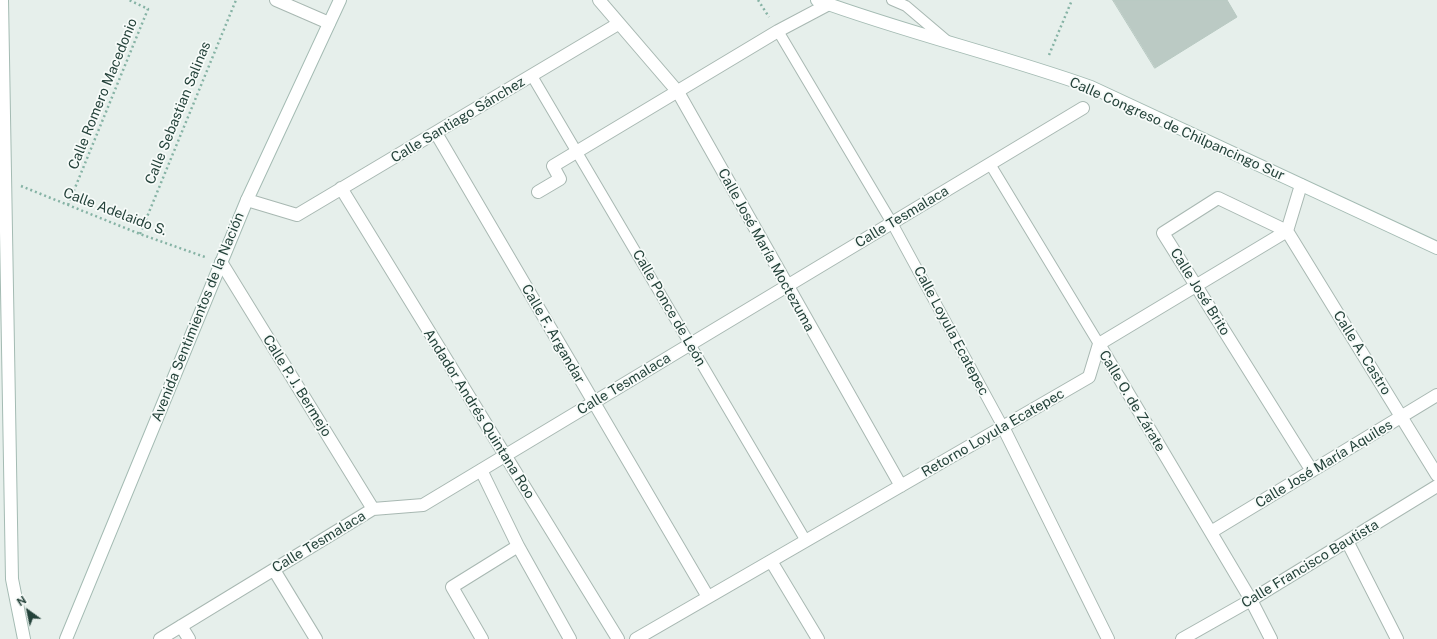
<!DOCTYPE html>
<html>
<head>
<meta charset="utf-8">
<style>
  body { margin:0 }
  #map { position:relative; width:1437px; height:639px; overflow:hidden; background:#e6efeb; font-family:"Public Sans",sans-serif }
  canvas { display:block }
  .north { position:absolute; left:8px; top:591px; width:40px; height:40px; -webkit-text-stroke:3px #f7fbf9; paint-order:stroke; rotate:327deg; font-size:11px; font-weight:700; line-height:16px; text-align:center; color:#24423a }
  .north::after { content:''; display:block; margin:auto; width:14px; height:18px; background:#24423a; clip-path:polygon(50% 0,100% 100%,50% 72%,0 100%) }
</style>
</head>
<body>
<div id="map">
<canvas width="1437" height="639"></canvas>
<div class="north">N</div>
</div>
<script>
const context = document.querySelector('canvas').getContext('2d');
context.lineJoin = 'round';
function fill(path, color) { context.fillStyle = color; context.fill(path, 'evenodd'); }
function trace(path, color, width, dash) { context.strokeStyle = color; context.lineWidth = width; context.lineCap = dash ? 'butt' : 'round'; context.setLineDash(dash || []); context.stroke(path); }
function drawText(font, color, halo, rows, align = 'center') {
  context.font = font + ' "Public Sans",sans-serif'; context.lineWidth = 3.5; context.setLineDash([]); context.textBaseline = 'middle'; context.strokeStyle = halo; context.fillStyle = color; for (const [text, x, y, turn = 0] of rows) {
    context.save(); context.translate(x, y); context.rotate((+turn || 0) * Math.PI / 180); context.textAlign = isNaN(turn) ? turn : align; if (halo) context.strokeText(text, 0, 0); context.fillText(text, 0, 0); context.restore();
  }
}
const building = new Path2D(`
  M1113,0h114l10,17 -82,51z`);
fill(building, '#bbcac4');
trace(building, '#b8c9c2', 1);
const lane = new Path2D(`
  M892,0l14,6 40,34
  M778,31l114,192 111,204
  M532,76l274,465
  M990,164l109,180`);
const street = new Path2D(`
  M276,0l53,23
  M599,0l79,92 223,394
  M436,133l272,464
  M341,188l277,451
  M538,192l22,-13 -7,-13 225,-135 51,-27
  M247,200l50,15 321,-191
  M221,262l152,247
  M1099,344l152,256 20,39
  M1003,427l105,212
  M481,470l37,76
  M1312,471l-149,-238 55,-35 69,33 150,244
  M1211,532l226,-137
  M1347,541l50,98
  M771,561l47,78
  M274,570l42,69
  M181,626l8,13
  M160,639l213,-130 50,-4 660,-397
  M482,639l-30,-52 66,-41 52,93
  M636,639l453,-262 10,-33 188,-113 14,-46
  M1182,639l69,-39 186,-114`);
const secondary = new Path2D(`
  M2,0l10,579 12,60
  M817,0c90,33 184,55 274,87l346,161
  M66,639l181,-439 93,-200`);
trace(lane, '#a8b8b2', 12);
trace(street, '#a8b8b2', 14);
trace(secondary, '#a4bbb3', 14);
trace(new Path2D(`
  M758,0l11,17
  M1049,55l23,-55
  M21,186l119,48 65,23
  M68,205l80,-196 -19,-9
  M140,234l96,-234`), '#86b3a5', 2.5, [2, 3]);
trace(lane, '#fff', 10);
trace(street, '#fff', 12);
trace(secondary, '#fff', 12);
drawText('14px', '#24423a', '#f7fbf9', [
  ["Calle Romero Macedonio",103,94,-68],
  ["Calle Sebastian Salinas",178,113,-68],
  ["Calle Santiago Sánchez",458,120,-31],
  ["Calle Congreso de Chilpancingo Sur",1177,129,24],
  ["Calle Adelaido S.",115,212,21],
  ["Calle Tesmalaca",902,217,-31],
  ["Calle José María Moctezuma",766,250,61],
  ["Calle José Brito",1200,292,58],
  ["Calle Ponce de León",669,308,60],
  ["Avenida Sentimientos de la Nación",198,317,-68],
  ["Calle Loyula Ecatepec",951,331,62],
  ["Calle F. Argandar",553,334,60],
  ["Calle A. Castro",1362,353,58],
  ["Calle Tesmalaca",624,384,-31],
  ["Calle P. J. Bermejo",297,386,58],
  ["Calle O. de Zárate",1132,401,59],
  ["Andador Andrés Quintana Roo",479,414,58],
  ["Retorno Loyula Ecatepec",993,433,-30],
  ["Calle José María Aquiles",1324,464,-31],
  ["Calle Tesmalaca",319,542,-31],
  ["Calle Francisco Bautista",1310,564,-31]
]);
</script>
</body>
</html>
